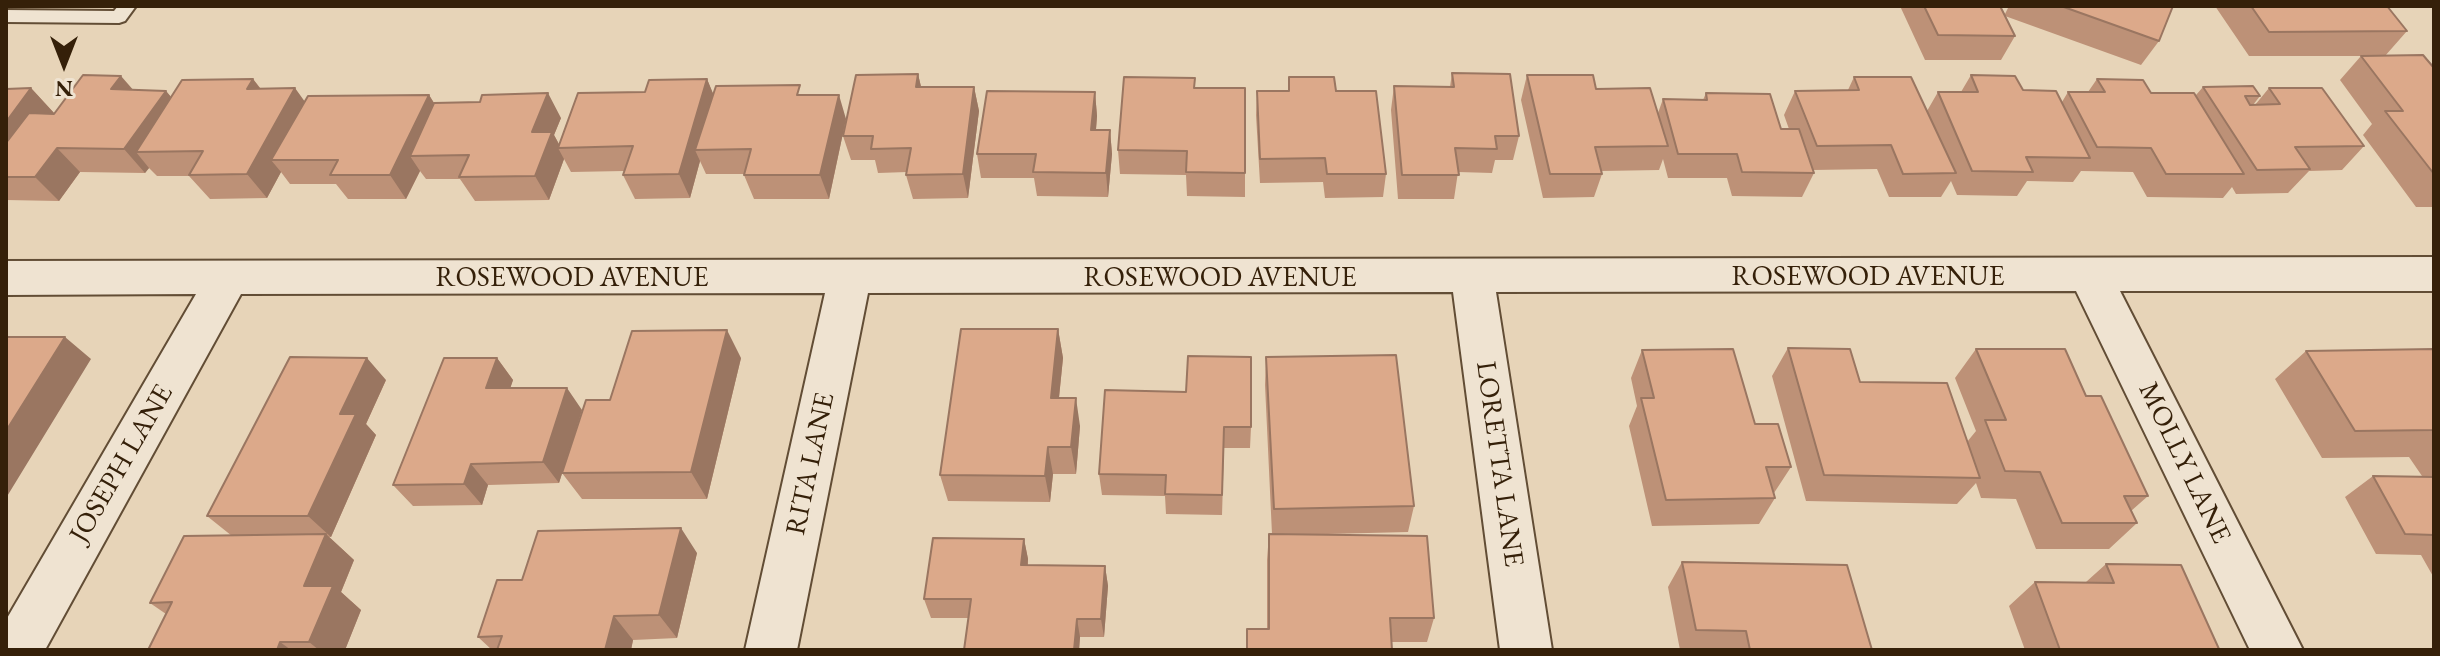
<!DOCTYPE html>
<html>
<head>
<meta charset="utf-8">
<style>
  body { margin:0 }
  #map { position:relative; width:2440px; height:656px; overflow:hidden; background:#e7d4b8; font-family:"EB Garamond",serif }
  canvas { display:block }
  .frame { position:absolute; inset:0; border:8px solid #352009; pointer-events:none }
  .north { position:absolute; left:24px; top:24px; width:80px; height:80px; -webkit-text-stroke:6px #efe3d1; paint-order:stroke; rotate:180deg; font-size:22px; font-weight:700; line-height:32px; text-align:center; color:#352009 }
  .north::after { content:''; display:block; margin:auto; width:28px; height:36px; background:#352009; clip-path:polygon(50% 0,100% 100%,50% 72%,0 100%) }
</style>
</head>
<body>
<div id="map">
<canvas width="2440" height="656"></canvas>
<div class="frame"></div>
<div class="north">N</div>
</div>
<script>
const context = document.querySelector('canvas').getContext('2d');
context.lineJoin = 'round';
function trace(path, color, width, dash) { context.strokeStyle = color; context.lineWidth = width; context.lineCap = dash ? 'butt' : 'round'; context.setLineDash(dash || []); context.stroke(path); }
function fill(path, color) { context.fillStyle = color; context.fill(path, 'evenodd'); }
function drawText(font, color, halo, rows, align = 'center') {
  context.font = font + ' "EB Garamond",serif'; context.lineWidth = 6; context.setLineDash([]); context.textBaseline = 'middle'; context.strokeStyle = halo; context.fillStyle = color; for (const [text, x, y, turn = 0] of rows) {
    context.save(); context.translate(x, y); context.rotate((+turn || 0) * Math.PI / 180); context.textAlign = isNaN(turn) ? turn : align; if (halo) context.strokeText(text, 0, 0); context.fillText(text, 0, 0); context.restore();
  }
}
const lane = new Path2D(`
  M118,6h18l-11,15 -6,2 -113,-1v-12l108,1z`);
const street = new Path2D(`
  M2434,257v34h-314l183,359h-53l-174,-359 -580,1 56,358h-52l-47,-358 -585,1 -71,357h-52l80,-357 -584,1 -196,356h-39v-30l190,-326 -190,1v-34z`);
trace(lane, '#624d35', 4);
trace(street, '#624d35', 4);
fill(lane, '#efe3d1');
fill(street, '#efe3d1');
fill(new Path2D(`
  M1900,6h100l5,8 4,-8h164l-14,35 -18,24 -136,-49 10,20 -14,24h-76z
  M2215,6h172l20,25 -22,25h-136z
  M2361,56l73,12v139h-18l-53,-72 9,-11 -32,-44z
  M1452,73l67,63 -6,24h-18l-3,13 -34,-1 -4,27h-56l-7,-89 3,-24 56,1z
  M918,74l3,13h53l5,24 -11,87 -55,1 -7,-24 1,-3 -29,1 -3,-13h-24l-8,-24z
  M1527,75l131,38 5,-14 40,1 3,-7 75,36h8l-5,-14 11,-24 53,-1 6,-13 73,34 11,-19h23l10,-17 91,27 6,-10h20l9,-13 54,14 45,2 7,-8 57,9 -7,9h2l14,-17 95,58 -22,24 -33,1 -21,22 -52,1 -4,-7 -9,11 -76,-1 -14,-25 -52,-1 -8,11 -46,-1 -10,15 -60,-1 -6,-14 -10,16h-52l-12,-28 -64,1 1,3 -12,24 -70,-1 -5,-18h-59l-5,-19 -4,11 -58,1 1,3 -8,23 -51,1 -22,-98z
  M1289,77l47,14 50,83 -3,23 -58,1 -2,-16 -63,1 -4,-68 1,-24h31z
  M253,79l8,10 44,13 124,-7 5,8 127,15 -7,17 5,9 86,-52 62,-13 6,15 90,1 43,24 -17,80h-75l-10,-24 1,-1h-39l-6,-13 -10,37 -55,1 -12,-24 1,-4 -53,1 -7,-13 -15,41 -74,1 -15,-22h-34l-6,-8 -14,28h-58l-12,-15h-46l-9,-12 -14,26 -57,1 -21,-23h-32l-8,-8 -4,5 -65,-1 -21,29 -53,-1v-111l25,-1 23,25 -1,1 80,-24 33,1 5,6z
  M1195,88h50v109l-58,-1 -1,-21 -66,-1 -2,-24z
  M1095,92l2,24 -1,14h14l2,24 -4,43 -71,-1 -3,-18h-53l-4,-24z
  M1058,329l5,29 -4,40 21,28 -4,48h-23l-3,28 -102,-1 -8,-26z
  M1788,348l72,34 107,60 9,-11 -21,-53 21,-29 110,47 62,100 -17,15 6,12 -28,26h-73l-20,-50 -35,-1 -5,-15 -19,21 -151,-3 -34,-125z
  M2434,349v127h-12l-13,-19 -87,1 -47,-79 31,-28z
  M1642,350l113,74 36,43 -17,26 1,5 -16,26 -107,2 -23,-100 8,-20 -6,-28z
  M1266,357l148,149 -6,26 -121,3 147,83 -7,24h-35l-125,-13v-69l2,-26h3l-7,-149z
  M497,358l16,22 -3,8 72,22 -23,73 -71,2 -6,20 -69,1 -20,-21z
  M741,358l-34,141h-125l-20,-26 48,-73z
  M386,380l-20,44 10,11 -45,102h-2l25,23 -13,32 20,18 -16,40h-197l18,-36 -16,-11 82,-67 -25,-20z
  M1105,390l146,37 -1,21h-26l-2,67 -56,-1 -1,-18 -63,-1 -3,-21z
  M2373,476l61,1v101l-13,-23 -45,-1 -31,-57z
  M1024,539l4,20v6l77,1 3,20 -4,51h-24l-1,13h-115l5,-32h-38l-7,-19z
  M697,553l-20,85 -44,2 -2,10h-139l-14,-13 44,-57z
  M1682,562l190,88h-192l-12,-63z
  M2106,564l113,85 -194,1 -16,-44 26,-24h51z`), '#bd9177');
fill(new Path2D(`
  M918,74l6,25 -8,-12z
  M121,76l21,24 -31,-11z
  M253,79l18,24 -24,-14z
  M707,79l10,24 -22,47 5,11 -10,37 -11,-24z
  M974,87l5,24 -11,87 -5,-24z
  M31,88l23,25 -46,64h-2v-55z
  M295,88l18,25 -42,47 10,12 -14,26 -20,-24z
  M166,91l20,24 -50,37 13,16 -4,5 -21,-24z
  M1095,92l2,24 -3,38 -3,-24z
  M548,93l13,25 -7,17 7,13h-3l6,11 -15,41 -14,-24 -3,-44z
  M429,95l15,24 -34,37 10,15 -14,28 -16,-24z
  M839,95l7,24 -17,80 -9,-24z
  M1110,130l2,24 -4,43 -2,-24z
  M57,148l23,24 -21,29 -24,-24z
  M1058,329l5,29 -7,68 -5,-28z
  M727,330l14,28 -34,141 -16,-27z
  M65,337l26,22 -85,139v-67z
  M367,358l19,22 -20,44 10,11 -45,102 -23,-21 32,-102z
  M497,358l16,22 -10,30 -17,-22z
  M567,388l15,22 -23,73 -16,-21z
  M1076,398l4,28 -4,48 -5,-27z
  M1048,447l5,27 -3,28 -5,-26z
  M471,464l17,21 -6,20 -18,-21z
  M681,528l16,25 -20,85 -18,-23z
  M326,534l28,26 -13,32 20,18 -16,40h-26l-10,-8 -5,-56z
  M1024,539l4,20 -2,26 -5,-20z
  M1105,566l3,20 -4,51 -3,-18z
  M614,616l19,24 -2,10h-26z
  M1077,619l3,18 -1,13h-5z
  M280,642l11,8h-14z`), '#9a7661');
const building = new Path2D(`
  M1924,6h76l15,30 -77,-1z
  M2061,6h112l-14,35z
  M2251,6h136l20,25 -138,1z
  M2423,55l11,13v106l-49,-63h18l-42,-55z
  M1452,73l58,1 9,62h-24l2,13 -42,-1 4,27h-57l-8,-89 60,1z
  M918,74l-2,13h58l-11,87 -57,1 5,-27 -40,1 2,-13h-30l13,-61z
  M83,75l38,1 -10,13 55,2 -42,58 -67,-1 -22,29h-29v-34l23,-30 25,1z
  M1527,75h66l3,14 54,-1 18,58 -73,1 7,27h-52z
  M1971,75l44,1 8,14 33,1 34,67 -64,-1 7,15 -61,-1 -34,-79h40z
  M1124,77l71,1 -1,10h51v85l-59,-1 1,-21 -69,-1z
  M1289,77h45l2,14h40l10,83h-59l-2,-16 -65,1 -3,-68h32z
  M1854,77h57l45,96 -53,1 -12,-29 -74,1 -22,-55 64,-1z
  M253,79l-6,10 48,-1 -48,86 -58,1 14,-24 -67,1 46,-72z
  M707,79l-28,95 -56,1 10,-29 -75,2 20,-55 67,-1 4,-12z
  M2097,79l46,1 8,13h43l50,81h-78l-15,-26 -54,-1 -29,-55h37z
  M800,85l-3,10h42l-19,80h-76l7,-26 -56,1 21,-64z
  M2253,86l7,10h-15l5,9 30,-1 -11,-16h53l42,58 -69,1 15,22 -53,1 -54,-83z
  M31,88l-25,34v-33z
  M987,91l108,1 -4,38h19l-4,43 -73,-1 3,-18h-59z
  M548,93l-16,39h20l-17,44 -76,1 10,-22 -59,1 24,-53 46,-1 2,-7z
  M1706,93l64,1 11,35h18l15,44 -72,-1 -5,-18h-59l-15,-55 44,1z
  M429,95l-39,80h-60l8,-15h-67l37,-64z
  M961,329h97l-7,69h25l-5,49h-23l-3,29 -105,-1z
  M727,330l-36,142 -129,1 24,-73h24l22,-69z
  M6,337h59l-59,94z
  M1788,348l62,1 10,33 87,1 33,95 -156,-3z
  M1733,349l22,75h23l13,43h-25l9,31 -109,2 -25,-102h13l-12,-48z
  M1976,349h89l21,47h15l47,100h-24l13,27h-75l-22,-51 -35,-1 -20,-51h21z
  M2434,349v81l-79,1 -49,-80z
  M1396,355l18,151 -140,3 -8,-152z
  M1188,356l63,1v70h-27l-2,68 -57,-1 1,-19 -67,-1 6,-84 81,2z
  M290,357l77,1 -27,56h16l-48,102h-101z
  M444,358h53l-11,30h81l-24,74 -72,2 -7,20 -71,1z
  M2373,476l61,1v58l-29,-1z
  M681,528l-22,87 -45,1 -9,34h-108l5,-14 -24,1 19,-57h25l16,-49z
  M326,534l-22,52h29l-24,56h-29l-3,8h-129l24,-48 -22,1 34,-67z
  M1269,534l158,2 7,82h-44l2,32h-145v-21h22z
  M933,538l91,1 -3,26 84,1 -4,53h-24l-3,31h-110l7,-51h-47z
  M1682,562l165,3 25,85h-122l-4,-19 -50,-1z
  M2106,564l75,1 38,84 -159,1 -25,-68 79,1z`);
fill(building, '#dca98a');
trace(building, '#9a7661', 2);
drawText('28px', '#352009', '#efe3d1', [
  ["ROSEWOOD AVENUE",1868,277],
  ["ROSEWOOD AVENUE",572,278],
  ["ROSEWOOD AVENUE",1220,278],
  ["MOLLY LANE",2184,463,64],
  ["JOSEPH LANE",122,464,-60],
  ["RITA LANE",811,464,-78],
  ["LORETTA LANE",1499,464,82]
]);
</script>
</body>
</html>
